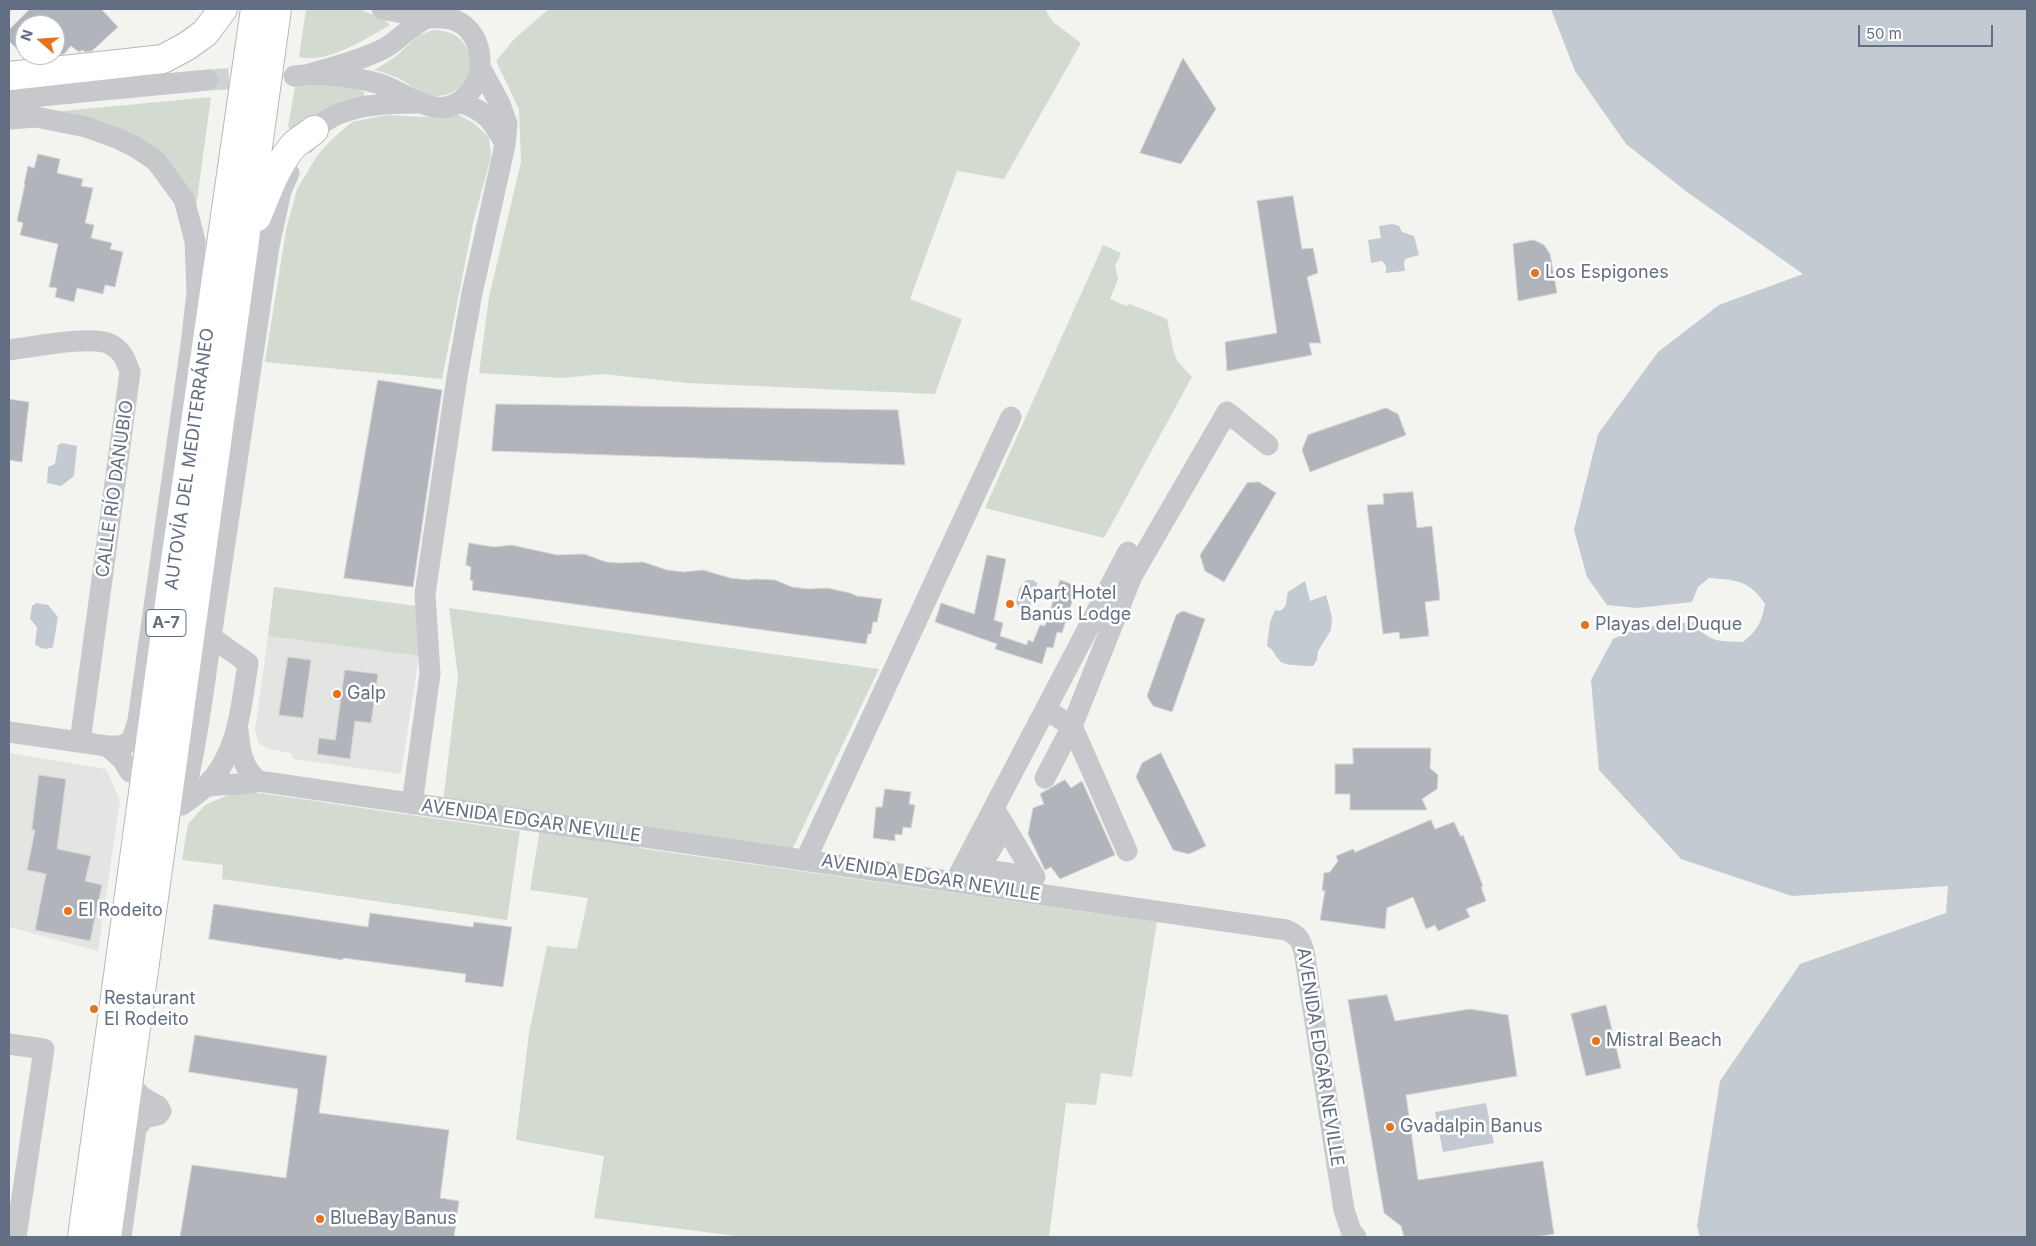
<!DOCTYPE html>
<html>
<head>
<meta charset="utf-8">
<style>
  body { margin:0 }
  #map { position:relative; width:2036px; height:1246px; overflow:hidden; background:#f3f4ef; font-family:Inter,sans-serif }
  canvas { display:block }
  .frame { position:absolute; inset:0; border:10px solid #626e82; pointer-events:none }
  .north { position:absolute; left:15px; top:15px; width:50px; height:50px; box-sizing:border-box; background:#fff; border:1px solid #c0c5cd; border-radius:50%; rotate:289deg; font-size:14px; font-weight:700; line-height:20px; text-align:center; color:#626e82 }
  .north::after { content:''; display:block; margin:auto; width:18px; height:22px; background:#e8711b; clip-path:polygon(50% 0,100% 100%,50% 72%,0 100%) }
  .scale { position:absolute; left:1858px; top:25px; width:135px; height:22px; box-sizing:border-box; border:2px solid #626e82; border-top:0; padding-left:6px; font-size:15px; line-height:18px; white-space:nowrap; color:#626e82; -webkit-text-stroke:4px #fff; paint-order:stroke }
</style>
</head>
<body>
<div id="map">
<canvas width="2036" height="1246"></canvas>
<div class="frame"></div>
<div class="north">N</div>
<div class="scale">50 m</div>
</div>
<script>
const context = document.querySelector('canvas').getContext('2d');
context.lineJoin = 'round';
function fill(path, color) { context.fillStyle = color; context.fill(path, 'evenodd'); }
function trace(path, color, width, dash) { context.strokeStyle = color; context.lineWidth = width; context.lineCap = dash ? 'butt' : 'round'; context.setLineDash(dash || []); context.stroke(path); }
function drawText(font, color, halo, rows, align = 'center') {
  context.font = font + ' Inter,sans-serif'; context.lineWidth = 5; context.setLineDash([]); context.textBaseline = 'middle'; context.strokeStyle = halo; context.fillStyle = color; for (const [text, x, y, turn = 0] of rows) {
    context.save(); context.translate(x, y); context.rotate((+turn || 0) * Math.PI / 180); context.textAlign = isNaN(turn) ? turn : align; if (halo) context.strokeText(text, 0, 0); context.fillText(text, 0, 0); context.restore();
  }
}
fill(new Path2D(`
  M268,636l151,20 -18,118 -108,-15 -2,-6 -22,-4 -10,-5 -4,-13z
  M9,753l97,16 14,31 -22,151 -89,-24z`), '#e4e4e3');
fill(new Path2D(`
  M306,9h53l25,10 6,6c-25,14 -62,39 -91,32z
  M549,9h496l8,13 28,21 -77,136 -47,-8 -47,128 52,20 -27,75 -248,-11 -84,-9 -40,4 -84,-5 10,-76 32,-135 -2,-53 -23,-48 18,-22z
  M432,30c52,-1 50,67 2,66 -13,-1 -23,-11 -34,-17 -9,-4 -17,-7 -26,-9l21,-13 23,-21z
  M317,85l37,2 10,5 1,6 -70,37 -7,-8 7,-41z
  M211,97l-15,110 -24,-39 -120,-56z
  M457,114l15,8 17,15 2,20 -18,66 -31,156 -177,-17 21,-132 11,-41 20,-33 13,-15 22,-19 34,-7 40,2z
  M1103,245l18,8 -6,13 3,13 -8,20 16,7 4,-2 37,15 7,34 4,9 14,15 -88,161 -119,-30z
  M274,587l142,19 3,50 -151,-20z
  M449,608l430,61 -89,185 -347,-52 15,-125z
  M253,792l267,39 -13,89 -285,-41 1,-14 -41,-5 6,-36 17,-19 23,-10z
  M540,829l99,15v4l518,74 -25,155 -31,-4 -5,32 -30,-2 -17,134h-305l-150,-19 10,-62 -88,-16 13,-107 18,-87 30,3 11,-51 -58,-8z`), '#d3dbd0');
fill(new Path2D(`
  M1551,9h476v1228h-327l-3,-11 23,-145 80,-117 146,-51 2,-27 -156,10 -111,-37 -82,-89 -8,-90 22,-41 29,-12 52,-5c14,21 25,19 49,20 14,-11 19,-20 22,-38 -16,-24 -29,-24 -56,-26l-11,9 -6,15 -55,6 -30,-3 -20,-28 -13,-47 24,-96 60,-82 61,-47 84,-31 -116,-82 -61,-48 -51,-73z
  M1393,224l6,2 3,6 12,4 5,19 -14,4 -1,4 1,8 -19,2v-7l-4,-5 -11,2 -3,-23 13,-2 -2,-12z
  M62,443l15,3 -3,30 -13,10 -14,-3 1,-16 7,-3 3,-19z
  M1026,580h7l4,3v5l-7,8 2,12 -4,3h-7l-5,-8 3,-14z
  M1305,581l5,20 16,-6 6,22 -1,13 -13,21 -1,9 -4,6c-7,0 -29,0 -33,-5 -6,-6 -5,-10 -13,-15l3,-24 5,-12 5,1c9,-5 5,-11 8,-19z
  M36,603l12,2 10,12 -5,30c-5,3 -14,2 -18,-3l2,-17 -7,-8 2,-13z
  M1486,1103l8,40 -51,9 -8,-40z`), '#c3cad1');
const building = new Path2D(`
  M30,9h71l17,18 -26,24 -7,1 -2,-2 -4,2 -8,-6 -7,8 -9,1v-30h-30v32l-16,-16v-11z
  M1183,58l33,51 -35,55 -41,-11z
  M38,154l22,5 -3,14 26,6 -2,7 12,2 -8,35 9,2 -3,13 21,5 -2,6 13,3 -8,35 -10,-2 -2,9 -26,-6 -3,14 -19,-5 2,-9 -8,-1 9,-43 -38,-9 3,-12 -6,-2 8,-37h-1l4,-18 6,2z
  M1293,196l9,53 11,-1 5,25 -11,4 14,66h-12l3,12 -85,16 -2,-29 52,-9 -20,-132z
  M1534,240l10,5 6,9 7,39 -39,8 -5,-57z
  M378,380l64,10 -29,197 -69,-9z
  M9,399l20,3 -7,60 -13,-2z
  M496,404l402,6 7,55 -413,-14z
  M1386,408l12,6 8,21 -96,37 -8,-22 6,-15z
  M1259,482l17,11 -52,89 -19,-11 -5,-16 47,-72z
  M1413,492l4,36 15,-2 8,74 -15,2 4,34 -29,3 -1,-7 -16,2 -16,-129 17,-1 -1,-10z
  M469,543l25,4 17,-2 46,10 27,-1 22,8 13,1 24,-1 24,8 17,2 19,-2 27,8 18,2 7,-1 20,1 17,7 16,2 19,-1 23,5 7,3 25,3 -5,23h-4l-2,12h-3l-2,10 -394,-54 1,-9 -3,-1 1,-13 -5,-2z
  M987,555l19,4 -12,61 9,3 -3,13 27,9 1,-5 5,2 7,-17 5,1 15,-46 17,6 -15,47 -5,-1 -4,16 -6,-1 -5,17 -47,-15 2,-5 -62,-22 6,-19 33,11z
  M1183,611l22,8 -33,93 -19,-6 -6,-10 29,-81z
  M288,657l23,3 -8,58 -24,-3z
  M345,670l33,4 -7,49 -16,-2 -5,38 -33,-5 2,-16 16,2z
  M1353,748h78l-1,20 8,7 -1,14 -15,10 5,11h-77v-16h-15v-30h18z
  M1161,753l45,93 -17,8 -16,-4 -37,-73 6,-14z
  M39,775l27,4 -9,70 34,7 -6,25 17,4 -12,56 -55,-11 11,-56 -19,-4 8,-40h-3z
  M1065,780l6,8 11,-7 33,74 -55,24 -9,-12 -6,3 -17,-36 5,-26 11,-4 -4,-10z
  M885,789l26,3 -2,12 6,1 -4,23 -8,-1 -1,8 -7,-1v7l-22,-3 3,-31h6z
  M1431,820l4,9 19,-7 7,15 2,-2 20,51 -2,1 5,14 -20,8 4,8 -32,14 -3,-6 -9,4 -13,-32 -26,11 -2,21 -65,-9 5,-29 -3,-1 2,-17 6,-1 8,-11 -2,-5 17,-7 2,3z
  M214,904l154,23 2,-14 103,14 1,-5 38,5 -9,60 -38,-5 1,-8 -123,-16v2l-134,-21z
  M1387,995l8,26 75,-12 38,6 9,61 -111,19 12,85 125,-19 11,73 -20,3h-130l-3,-11 -17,-13 -36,-213z
  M1606,1005l15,63 -35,8 -15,-62z
  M195,1035l132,21 -8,57 130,17 -9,68 19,3 -5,36h-274l12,-72 94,13 12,-89 -109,-17z`);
fill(building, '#b1b5bb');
trace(building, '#d5d5d3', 1);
trace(new Path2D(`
  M208,80l50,-3`), '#cfd2d4', 21, [21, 11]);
const trunk = new Path2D(`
  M9,76l154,-17 24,-13 18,-13 18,-24
  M257,217c10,-24 20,-54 38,-73 6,-5 13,-9 19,-14
  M82,1237l90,-655 83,-573
  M107,1237l170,-1228`);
trace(trunk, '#b6b8bb', 30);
trace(new Path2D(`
  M382,9l47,9
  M294,76c27,-3 59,0 86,8 27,9 60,40 86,12 9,-9 15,-21 14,-34 0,-24 -15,-45 -40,-44 -4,0 -8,-1 -12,0 -16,6 -29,22 -43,30 -25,13 -53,19 -79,27
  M9,99l199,-19
  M460,102c25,9 32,17 44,40
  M9,119l27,-2 50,10 33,12 18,9 19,13 28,38 11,42 2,51 -6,53 -53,375c-6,22 -7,27 -31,26l-98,-14
  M306,143c3,-5 5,-10 9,-14 27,-25 69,-26 104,-26
  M9,350c23,-3 81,-15 101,-6 12,6 16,16 20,28l-50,370
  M1046,710l26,16 60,-150 95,-164 41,33
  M1072,726l55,125
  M238,730c2,21 4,37 20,51
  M107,746l15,13 8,13
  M1045,778l27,-52
  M205,787c18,-5 36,0 53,-6l1028,149c12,5 14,9 18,21l40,259 7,21 5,6
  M412,804l18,-130 -5,-80 32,-217 15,-84 33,-148 2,-21 -7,-20 -20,-37
  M182,805c8,-6 17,-12 24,-19 33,-33 35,-80 42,-123l-37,-26 58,-391 12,-55 8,-18
  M182,805c14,-55 21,-111 29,-168
  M994,808l41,69 -56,-8 26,-43
  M806,859l205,-442
  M955,882l173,-330
  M9,1044l35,5 -28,188
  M121,1237l15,-108 8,-11 14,-3 3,-4 -3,-5 -16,-9 -14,-15`), '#c6c8cc', 21);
trace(trunk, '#fff', 28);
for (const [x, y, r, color] of [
  [1535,273,5,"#e8711b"],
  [1010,604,5,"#e8711b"],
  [1585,625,5,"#e8711b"],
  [337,694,5,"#e8711b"],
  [68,911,5,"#e8711b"],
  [94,1009,5,"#e8711b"],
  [1596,1041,5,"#e8711b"],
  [1390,1127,5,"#e8711b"],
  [320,1219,5,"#e8711b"]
]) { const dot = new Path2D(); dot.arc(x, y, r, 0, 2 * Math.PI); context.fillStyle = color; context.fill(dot); trace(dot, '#fff', 2); }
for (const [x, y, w] of [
  [166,623,40]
]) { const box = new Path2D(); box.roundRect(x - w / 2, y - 13.5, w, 27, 4); context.fillStyle = '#fff'; context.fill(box); trace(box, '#626e82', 1); }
drawText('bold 16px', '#626e82', null, [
  ["A-7",166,623]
]);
drawText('18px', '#626e82', '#fff', [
  ["Los Espigones",1545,273],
  ["Apart Hotel",1020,594],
  ["Banús Lodge",1020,615],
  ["Playas del Duque",1595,625],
  ["Galp",347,694],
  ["El Rodeito",78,911],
  ["Restaurant",104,999],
  ["El Rodeito",104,1020],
  ["Mistral Beach",1606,1041],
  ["Gvadalpin Banus",1400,1127],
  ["BlueBay Banus",330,1219]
], 'left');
drawText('18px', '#626e82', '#fff', [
  ["AUTOVÍA DEL MEDITERRÁNEO",190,459,-82],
  ["CALLE RÍO DANUBIO",115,489,-82],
  ["AVENIDA EDGAR NEVILLE",531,821,8],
  ["AVENIDA EDGAR NEVILLE",931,878,9],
  ["AVENIDA EDGAR NEVILLE",1320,1057,81]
]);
</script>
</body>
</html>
